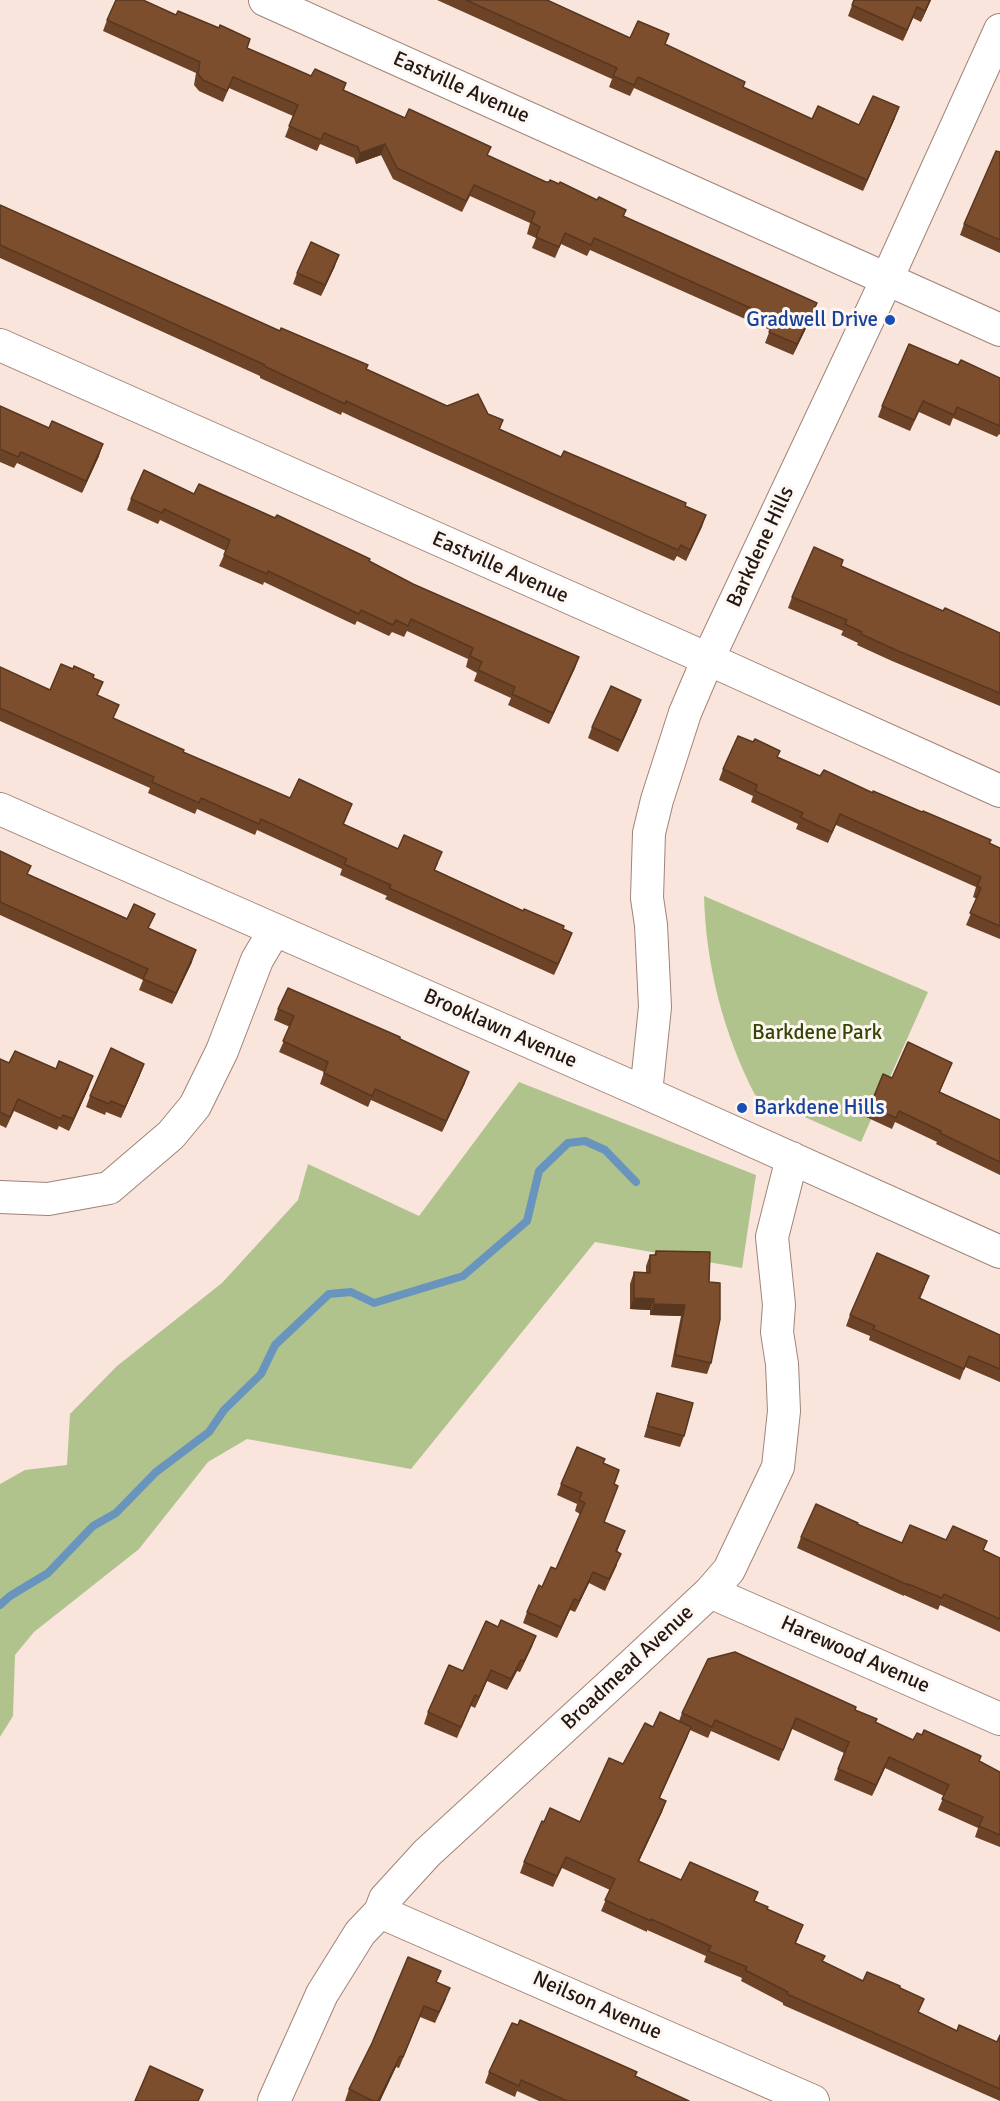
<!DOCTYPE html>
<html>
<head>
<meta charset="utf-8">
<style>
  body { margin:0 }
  canvas { display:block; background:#fae5dd }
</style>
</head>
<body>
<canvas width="1000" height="2101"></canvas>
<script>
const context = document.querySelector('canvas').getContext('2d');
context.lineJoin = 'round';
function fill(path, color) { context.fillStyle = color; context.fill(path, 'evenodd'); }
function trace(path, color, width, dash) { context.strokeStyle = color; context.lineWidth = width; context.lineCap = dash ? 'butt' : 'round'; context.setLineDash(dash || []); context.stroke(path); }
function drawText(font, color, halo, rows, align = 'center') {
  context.font = font + ' Signika,sans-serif'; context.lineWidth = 6; context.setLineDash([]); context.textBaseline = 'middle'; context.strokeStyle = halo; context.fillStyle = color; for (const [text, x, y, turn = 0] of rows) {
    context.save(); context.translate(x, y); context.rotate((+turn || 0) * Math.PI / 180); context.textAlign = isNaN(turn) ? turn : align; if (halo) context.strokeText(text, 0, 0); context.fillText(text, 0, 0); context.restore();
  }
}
fill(new Path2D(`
  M704,896l224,96 -67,150 -106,-47c-32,-63 -49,-129 -51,-199z
  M519,1082l237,93 -14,93 -147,-26 -184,227 -164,-30 -39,23 -69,87 -105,83 -19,23 -2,61 -13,21v-253l25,-14 42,-5 3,-51 47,-48 105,-83 76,-83 10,-36 111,52z`), '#b0c38d');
trace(new Path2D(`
  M0,1605l10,-9 38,-23 45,-47 23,-13 40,-41 53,-40 15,-22 37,-36 14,-29 54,-51 22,-2 23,11 89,-27 64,-55 12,-50 29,-28 17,-2 20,9 31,32`), '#6994be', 8);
const minor = new Path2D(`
  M265,0l735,330
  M0,345l708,314 292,132
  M0,809l646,284 354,159
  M646,1093l9,-86 -4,-82 -4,-27 2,-65 8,-33 28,-87 23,-54 179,-380 113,-249
  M0,1197l48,2 61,-11 62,-53 24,-29 27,-55 35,-91 17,-29
  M710,1592l290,127
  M380,1912l433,189
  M274,2101l48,-107 38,-61 20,-21 5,-13 42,-46 207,-190 76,-71 19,-22 49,-103 6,-56 -2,-47 -5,-32 2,-27 -7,-68 20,-79`);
trace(minor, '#a28376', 34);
trace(minor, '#fff', 32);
fill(new Path2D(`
  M437,0h110l83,38 35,7 78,42 69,32 47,6 36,-7 -32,73 -229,-103 -4,8 -21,-9 3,-8z
  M854,0h77l-10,22 -8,-4 -10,23 -55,-25z
  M107,20l140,28 64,28 35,7 -2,7 202,92 80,28 -2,6 189,98 -20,41 -28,-12 5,-13 -180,-80 -3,6 -26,-12 -6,14 -23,-10 4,-10 -9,-4 3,-11 -60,-27 -8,16 -69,-33 -12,-24 -25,9 -2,-6 -34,-14 -3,7 -32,-14 8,-21 -64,-28 -6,14 -24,-11 -5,-6 2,-12 -93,-42z
  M1000,152v101l-40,-18 4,-11z
  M0,205l447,201 41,8 15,6 -3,9 61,28 124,49 21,9 -20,46 -9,-5 -3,5 -315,-141 -17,-8 -1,3 -81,-37v-2l-260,-118z
  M335,266l-14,30 -28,-12 4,-11z
  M958,365l42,13v57l-1,-1 -2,3 -44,-19 -3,8 -31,-14 -9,19 -32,-14 4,-11z
  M0,406l99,50 -17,37 -65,-30 -3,5 -14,-6z
  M194,494l175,67 44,23 166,73 -4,11 -26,56 -41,-19 3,-7 -37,-17 3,-8 -11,-6 2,-8 -61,-28 -3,6 -12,-5 -3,4 -32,-15 -2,4 -91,-43 -1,3 -44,-19 7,-15 -66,-31 -2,4 -31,-14 4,-11z
  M841,566l102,45 57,22v73l-108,-45 -35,-16 1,-2 -17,-8 2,-4 -55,-23 4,-11z
  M0,667l50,23 43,-12 5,18 16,22 69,34 107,46 62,6 -8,20 54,25 40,14 -3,7 137,63 -18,42 -169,-76 2,-3 -47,-21 2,-6 -85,-39 -2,5 -58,-26 -2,5 -47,-21 2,-5 -150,-67z
  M637,711l-19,41 -30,-14 4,-11z
  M753,742l25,15 42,19 53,17 127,55v91l-34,-14 11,-26 -4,-2 3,-10 -140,-62 -8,18 -32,-14 2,-5 -47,-22 2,-6 -34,-16 4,-11z
  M0,851l28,23 121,54 43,34 -20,42 -33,-14 4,-10 -143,-65z
  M278,1009l122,30 65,44 -23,49 -71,-32 -3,7 -48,-23 4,-12 -45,-20 11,-25 -16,-7z
  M0,1059l9,4 80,24 -20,44 -10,-5 -2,4 -43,-19 -8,17 -6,-3z
  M952,1063l-12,29 60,28v55l-64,-31 1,-2 -42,-20 -3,7 -26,-12 4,-11 22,-28z
  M140,1075l-19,43 -15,-6 -1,3 -19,-8 4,-11z
  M656,1251l53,31 2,81 -4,11 -36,-7 10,-51 -31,-1v-5l-20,-1v-25l4,-12 12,1v-7l4,-11h4z
  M925,1287l-5,12 80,36v47l-35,-15 -5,13 -91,-40 1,-4 -24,-10 4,-11z
  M657,1393l27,43 -4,11 -36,-10z
  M603,1463l11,21 -10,38 21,9 -8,21v13l-12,26 -16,-8 -14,29 -5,-2 -13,28 -34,-15 4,-11 15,-25 14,-18 24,-55 -5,-3 2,-7 -20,-9 4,-11z
  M857,1524l45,19 44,-3 38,10 16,8v74l-60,-27 -2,5 -34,-15v1l-107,-48 4,-11z
  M498,1627l38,9 -16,36 -3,-1 -10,19 -20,-9 -12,27 -4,-2 -14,32 -33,-14 4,-12 35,-41z
  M855,1710l20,12 38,18 67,21 20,11v75l-25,-10 3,-9 -40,-18 6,-14 -59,-28 -13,28 -38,-16 10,-27 -52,-24 -13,32 -68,-30 -3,7 -18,-8 -31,68 7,3 -4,11 -23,49 42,19 74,21 12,8 32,27 -3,7 27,19 40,19 37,7 19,25 38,18 40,11 3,-7v66l-217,-96v-2l-42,-22 1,-3 -38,-16 2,-6 -59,-26v2l-46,-21 9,-21 -48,-22 -9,19 -33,-14 4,-11 20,-40h36l73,-95 26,-6 3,-8z
  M437,1982l9,17 -11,24 -15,-6 -21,51 -3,-1 -16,34h-35l4,-12z
  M489,2072l147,4 53,25h-150l-22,-10 -2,6 -30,-14z`), '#6c4327');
fill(new Path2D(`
  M930,0h1l-10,22 4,-11z
  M917,7l-4,11 -10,23 4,-11z
  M899,107l-4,11 -32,73 4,-11z
  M385,144l-4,11 -25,9 4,-11z
  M339,255l-4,11 -14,30 4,-11z
  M817,303l-4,11 -20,41 4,-11z
  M103,444l-4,12 -17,37 4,-12z
  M706,515l-4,12 -16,34 4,-11z
  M579,657l-4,11 -26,56 4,-11z
  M641,700l-4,11 -19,41 4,-11z
  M572,933l-4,11 -14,31 4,-11z
  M196,950l-4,12 -20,42 4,-11z
  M144,1064l-4,11 -19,43 4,-11z
  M469,1072l-4,11 -23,49 4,-11z
  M93,1076l-4,11 -20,44 4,-12z
  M634,1298l20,1 -4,11 -20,-1z
  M654,1304l31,1 -4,11 -31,-1z
  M593,1572l-4,11 -14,29 4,-11z
  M574,1599l-4,11 -13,28 4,-11z
  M536,1636l-4,11 -12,25 4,-11z
  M521,1660l-4,11 -10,19 4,-11z
  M491,1670l-4,11 -12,27 4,-11z
  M691,1727l-4,11 -32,71 4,-11z
  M889,1757l-4,11 -13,28 4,-11z
  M666,1801l-4,11 -28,60 4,-11z
  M400,2056l-4,11 -16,34h-2z`), '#583720');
const building = new Path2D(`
  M116,0h27l33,15 2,-4 41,17 1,-3 30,14 -3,9 64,28 4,-7 31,14 -3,7 62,28 4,-9 82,38 -4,8 59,27h3l1,-2 9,4 1,-2 37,18 2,-3 27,13 -3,6 194,87 -20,41 -28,-12 6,-13 -181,-81 -3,7 -26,-12 -6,14 -23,-10 4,-10 -9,-5 4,-10 -61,-27 -8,16 -69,-33 -12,-24 -25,9 -2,-6 -34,-14 -3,7 -32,-14 9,-21 -65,-28 -6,14 -24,-11 -5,-6 2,-12 -93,-42z
  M466,0h81l83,38 8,-17 31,13 -4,10 80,38 -2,5 69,32 6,-13 41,19 14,-29 26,11 -32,73 -229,-103 -4,8 -21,-9 4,-8z
  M854,0h76l-5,11 -8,-4 -10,23 -55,-25z
  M996,151l4,1v88l-36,-16z
  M0,205l280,126 1,-3 87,37 -2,4 81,37 31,-12 10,20 15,6 -4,9 62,28 3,-6 122,52 -1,3 21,9 -16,35 -9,-5 -3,5 -315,-141 -17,-8 -1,3 -81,-38 1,-1 -265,-120z
  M311,242l28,13 -14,30 -28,-12z
  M909,344l49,21 3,-5 39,18v48l-43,-19 -3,8 -31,-14 -9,19 -32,-14z
  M0,406l49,22 3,-7 51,23 -17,37 -65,-29 -3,5 -18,-8z
  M144,470l50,24 5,-10 76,34 2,-3 93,44 -1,2 44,23 166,73 -26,56 -41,-19 3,-7 -37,-17 4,-8 -12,-6 3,-8 -62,-29 -3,7 -12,-6 -3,5 -32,-15 -2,4 -91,-43 -1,3 -43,-19 6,-15 -66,-31 -2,4 -31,-14z
  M814,547l29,13 -2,6 102,45 2,-3 55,25v60l-104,-43 -35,-16 1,-2 -17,-8 2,-4 -55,-23z
  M61,664l12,5 1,-3 20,9 -1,3 10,4 -6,13 22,10 -6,13 71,32 -1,2 107,46 9,-19 53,25 -9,20 55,25 6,-14 38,17 -8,18 89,41 1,-2 40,17 -1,3 9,4 -14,31 -169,-76 2,-3 -47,-21 3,-5 -86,-40 -2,5 -58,-26 -2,5 -47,-21 2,-5 -154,-69v-41l50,23z
  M611,686l30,14 -19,41 -30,-14z
  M738,736l15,6 2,-3 25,12 -3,6 43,19 4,-6 49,23v-2l49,21 1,-1 68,29 -2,3 11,5v78l-30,-13 11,-25 -4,-2 4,-9 -141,-63 -8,18 -32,-15 3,-4 -48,-22 2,-6 -34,-16z
  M0,851l31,15 -4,8 100,45 7,-15 21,10 -7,14 48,22 -20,43 -33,-14 5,-10 -148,-67z
  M288,988l112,49v2l69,33 -23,49 -71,-32 -3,7 -48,-23 4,-11 -45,-21 11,-25 -16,-7z
  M908,1042l44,21 -13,29 61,28v42l-60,-29 1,-2 -42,-20 -3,7 -26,-12 13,-32 9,4z
  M111,1048l33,16 -19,43 -14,-6 -2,3 -19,-8z
  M15,1051l41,18 3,-8 34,15 -20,43 -10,-4 -2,4 -43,-20 -8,18 -10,-5v-53l9,4z
  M656,1251l54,1 -1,30 11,1v36l-9,44 -36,-8 10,-50 -31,-1v-5l-20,-1v-26l16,1v-18h6z
  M877,1253l52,23 -10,22 81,37v34l-31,-13 -5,13 -91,-40 2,-3 -25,-11z
  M657,1393l36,10 -9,33 -36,-10z
  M577,1447l28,12 -2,4 16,7 -5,14 4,2 -14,36 21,9 -9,20 5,3 -12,25 -16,-7 -14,29 -5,-2 -13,28 -34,-15 12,-27 3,2 9,-20 5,2 29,-66 -6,-3 3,-7 -21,-9z
  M816,1504l42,19 -1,1 45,19 8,-18 36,15 7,-14 34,15 -4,9 17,8v61l-56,-25 -2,4 -34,-14v1l-107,-48z
  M501,1620l35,16 -12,25 -3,-1 -10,19 -20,-9 -12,27 -4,-2 -14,32 -33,-15 21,-47 14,6 23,-50 12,6z
  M735,1652l121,55 -1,3 22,9 -2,3 38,18 4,-7 5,2 2,-5 57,26 -2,5 21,11v63l-21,-9 4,-9 -41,-18 7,-14 -60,-28 -13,28 -38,-16 11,-27 -53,-24 -13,32 -68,-30 -3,7 -30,-14 26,-54z
  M660,1712l31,15 -32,71 7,3 -28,60 43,19 9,-18 68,30 -4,9 14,6 -1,2 36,16 -8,18 30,13 -3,5 41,20 4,-9 33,14v2l24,11 -6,13 39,19 2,-6 38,17 3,-7v54l-213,-95 1,-2 -43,-22 2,-3 -39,-16 3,-5 -60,-27v2l-46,-21 10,-21 -49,-22 -9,19 -33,-14 18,-41 2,1 6,-14 30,14 29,-64 14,6 22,-41 8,4z
  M408,1957l33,14 -5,11 14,6 -11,24 -15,-6 -21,51 -3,-1 -22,45h-5l-24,-12 23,-46z
  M520,2020l117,52 -2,4 54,25h-122l-46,-21 -2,6 -30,-14 23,-49 6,2z
  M150,2066l53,24 -5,11h-63z`);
fill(building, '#7d4e2d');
trace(building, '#583720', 1.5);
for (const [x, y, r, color] of [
  [890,320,6,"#1a4fb4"],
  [742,1108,6,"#1a4fb4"]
]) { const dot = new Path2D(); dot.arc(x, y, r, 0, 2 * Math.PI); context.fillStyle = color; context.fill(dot); trace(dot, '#fdf6f3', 2); }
drawText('21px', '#231712', '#fdf6f3', [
  ["Eastville Avenue",461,88,24],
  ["Barkdene Hills",761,547,-65],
  ["Eastville Avenue",500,568,24],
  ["Brooklawn Avenue",500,1029,24],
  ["Harewood Avenue",855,1655,24],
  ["Broadmead Avenue",628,1668,-43],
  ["Neilson Avenue",597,2006,24]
]);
drawText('21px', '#164399', '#fdf6f3', [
  ["Gradwell Drive",878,320],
  ["Barkdene Hills",754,1108,"left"]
], 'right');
drawText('21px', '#354503', '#fdf6f3', [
  ["Barkdene Park",817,1033]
]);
</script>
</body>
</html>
